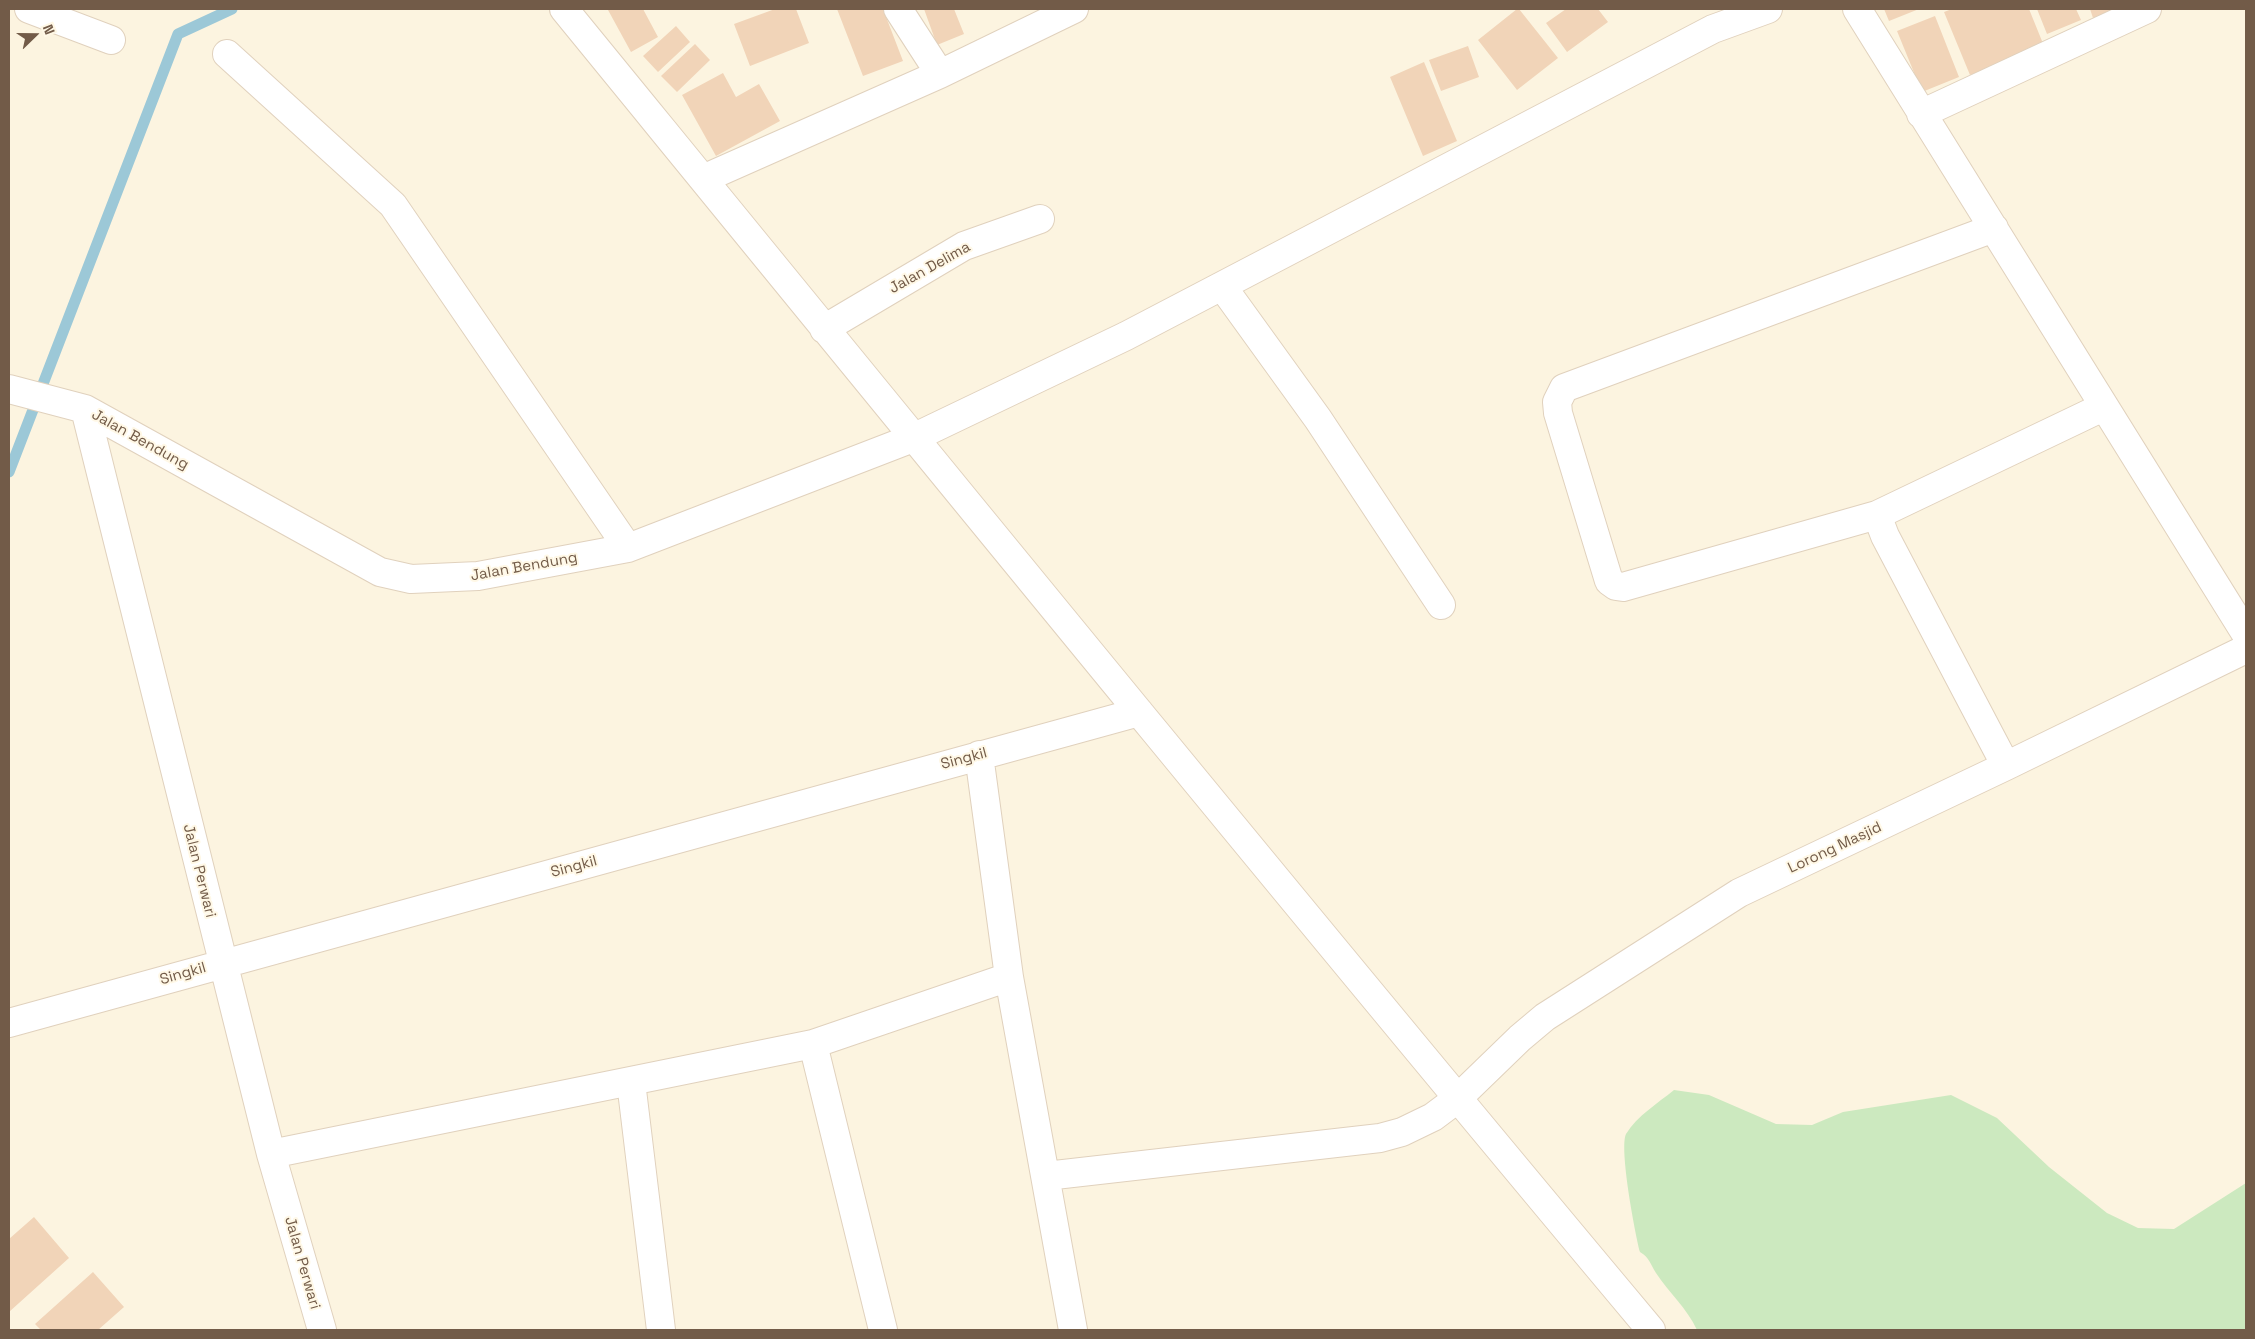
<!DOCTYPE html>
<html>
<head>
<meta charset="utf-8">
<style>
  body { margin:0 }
  #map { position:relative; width:2255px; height:1339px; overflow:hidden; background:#fcf4e0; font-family:"Space Grotesk",sans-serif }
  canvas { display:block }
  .frame { position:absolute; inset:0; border:10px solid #725b48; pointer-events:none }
  .north { position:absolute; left:10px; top:10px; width:50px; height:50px; -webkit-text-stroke:4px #fff8e6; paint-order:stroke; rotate:68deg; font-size:14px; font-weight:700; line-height:20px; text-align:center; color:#725b48 }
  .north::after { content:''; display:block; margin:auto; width:18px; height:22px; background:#725b48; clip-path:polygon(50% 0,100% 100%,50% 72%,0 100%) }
</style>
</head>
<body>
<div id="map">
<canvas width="2255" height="1339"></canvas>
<div class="frame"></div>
<div class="north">N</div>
</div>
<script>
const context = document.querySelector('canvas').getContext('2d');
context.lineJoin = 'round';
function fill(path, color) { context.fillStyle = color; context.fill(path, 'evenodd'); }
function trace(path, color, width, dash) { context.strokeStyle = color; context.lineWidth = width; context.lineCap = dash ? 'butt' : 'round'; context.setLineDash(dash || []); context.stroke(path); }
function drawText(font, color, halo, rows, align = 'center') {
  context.font = font + ' "Space Grotesk",sans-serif'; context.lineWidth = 4; context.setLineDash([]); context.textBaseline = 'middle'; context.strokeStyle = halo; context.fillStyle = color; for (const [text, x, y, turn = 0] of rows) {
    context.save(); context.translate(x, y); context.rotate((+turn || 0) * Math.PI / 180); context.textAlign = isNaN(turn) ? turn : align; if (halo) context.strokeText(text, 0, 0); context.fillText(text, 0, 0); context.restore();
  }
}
fill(new Path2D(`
  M1674,1090l35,5 67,29 36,1 31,-13 108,-17 46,23 52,49 58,46 31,15 36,1 72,-46v147h-549c-10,-22 -28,-37 -41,-57 -6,-9 -6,-15 -16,-21 -5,-19 -21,-104 -14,-118 11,-18 32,-31 48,-44z`), '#cce9bf');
trace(new Path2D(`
  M9,472l169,-438 54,-25`), '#9cc8d7', 11);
fill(new Path2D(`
  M610,9h33l15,28 -27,15 -23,-42z
  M775,9h21l13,34 -59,23 -16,-42z
  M837,9h46l20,52 -40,15z
  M924,9h30l10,25 -27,11z
  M1517,9h2l39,49 -41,32 -39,-50z
  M1566,9h32l10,13 -41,30 -21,-29z
  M1884,9h35l-30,12z
  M1952,9h77l15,37 -74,29 -26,-63z
  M2037,9h39l5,11 -34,14z
  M2090,9h27l-24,9z
  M1935,16l24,61 -37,15 -25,-61z
  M676,26l14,16 -32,30 -15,-16z
  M695,44l15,16 -33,32 -16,-16z
  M1468,46l11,31 -38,14 -12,-31z
  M1424,62l33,79 -34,15 -33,-79z
  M723,73l13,24 23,-13 21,37 -64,35 -34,-61z
  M34,1217l35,41 -60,54v-73z
  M93,1272l31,35 -26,23h-57l-6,-6z`), '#f1d4b8');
const street = new Path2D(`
  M29,9l82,31
  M564,9c361,442 721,884 1087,1321
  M898,9l42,65
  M1857,9l389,625
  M227,54l166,151 235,343
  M1921,114l226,-105
  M703,179l237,-105 134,-65
  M1994,228l-430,160 -7,14 1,11 51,168 7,5 7,1 254,-72 226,-108
  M1222,286l96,133 123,186
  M824,329l140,-83 76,-27
  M9,389l76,20 295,163 31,7 67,-3 150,-28 285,-110 213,-102 587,-307 55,-20
  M85,409l186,745 51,176
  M1877,515l8,21 121,230
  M979,755l30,222
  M9,1023l1130,-311
  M813,1044l70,286
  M631,1082l30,248
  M271,1154l542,-110 196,-67 64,353
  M1046,1176l334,-38 22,-6 31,-15 24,-18 63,-61 25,-21 194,-124 267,-127 240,-117`);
trace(street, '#e0d1bd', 30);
trace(street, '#fff', 28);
drawText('15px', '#725b48', '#fff8e6', [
  ["Jalan Delima",930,268,-29],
  ["Jalan Bendung",140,440,29],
  ["Jalan Bendung",524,567,-10],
  ["Singkil",964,759,-15],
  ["Lorong Masjid",1835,848,-25],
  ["Singkil",574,867,-15],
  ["Jalan Perwari",199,871,76],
  ["Singkil",183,974,-16],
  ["Jalan Perwari",302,1263,74]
]);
</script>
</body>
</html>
